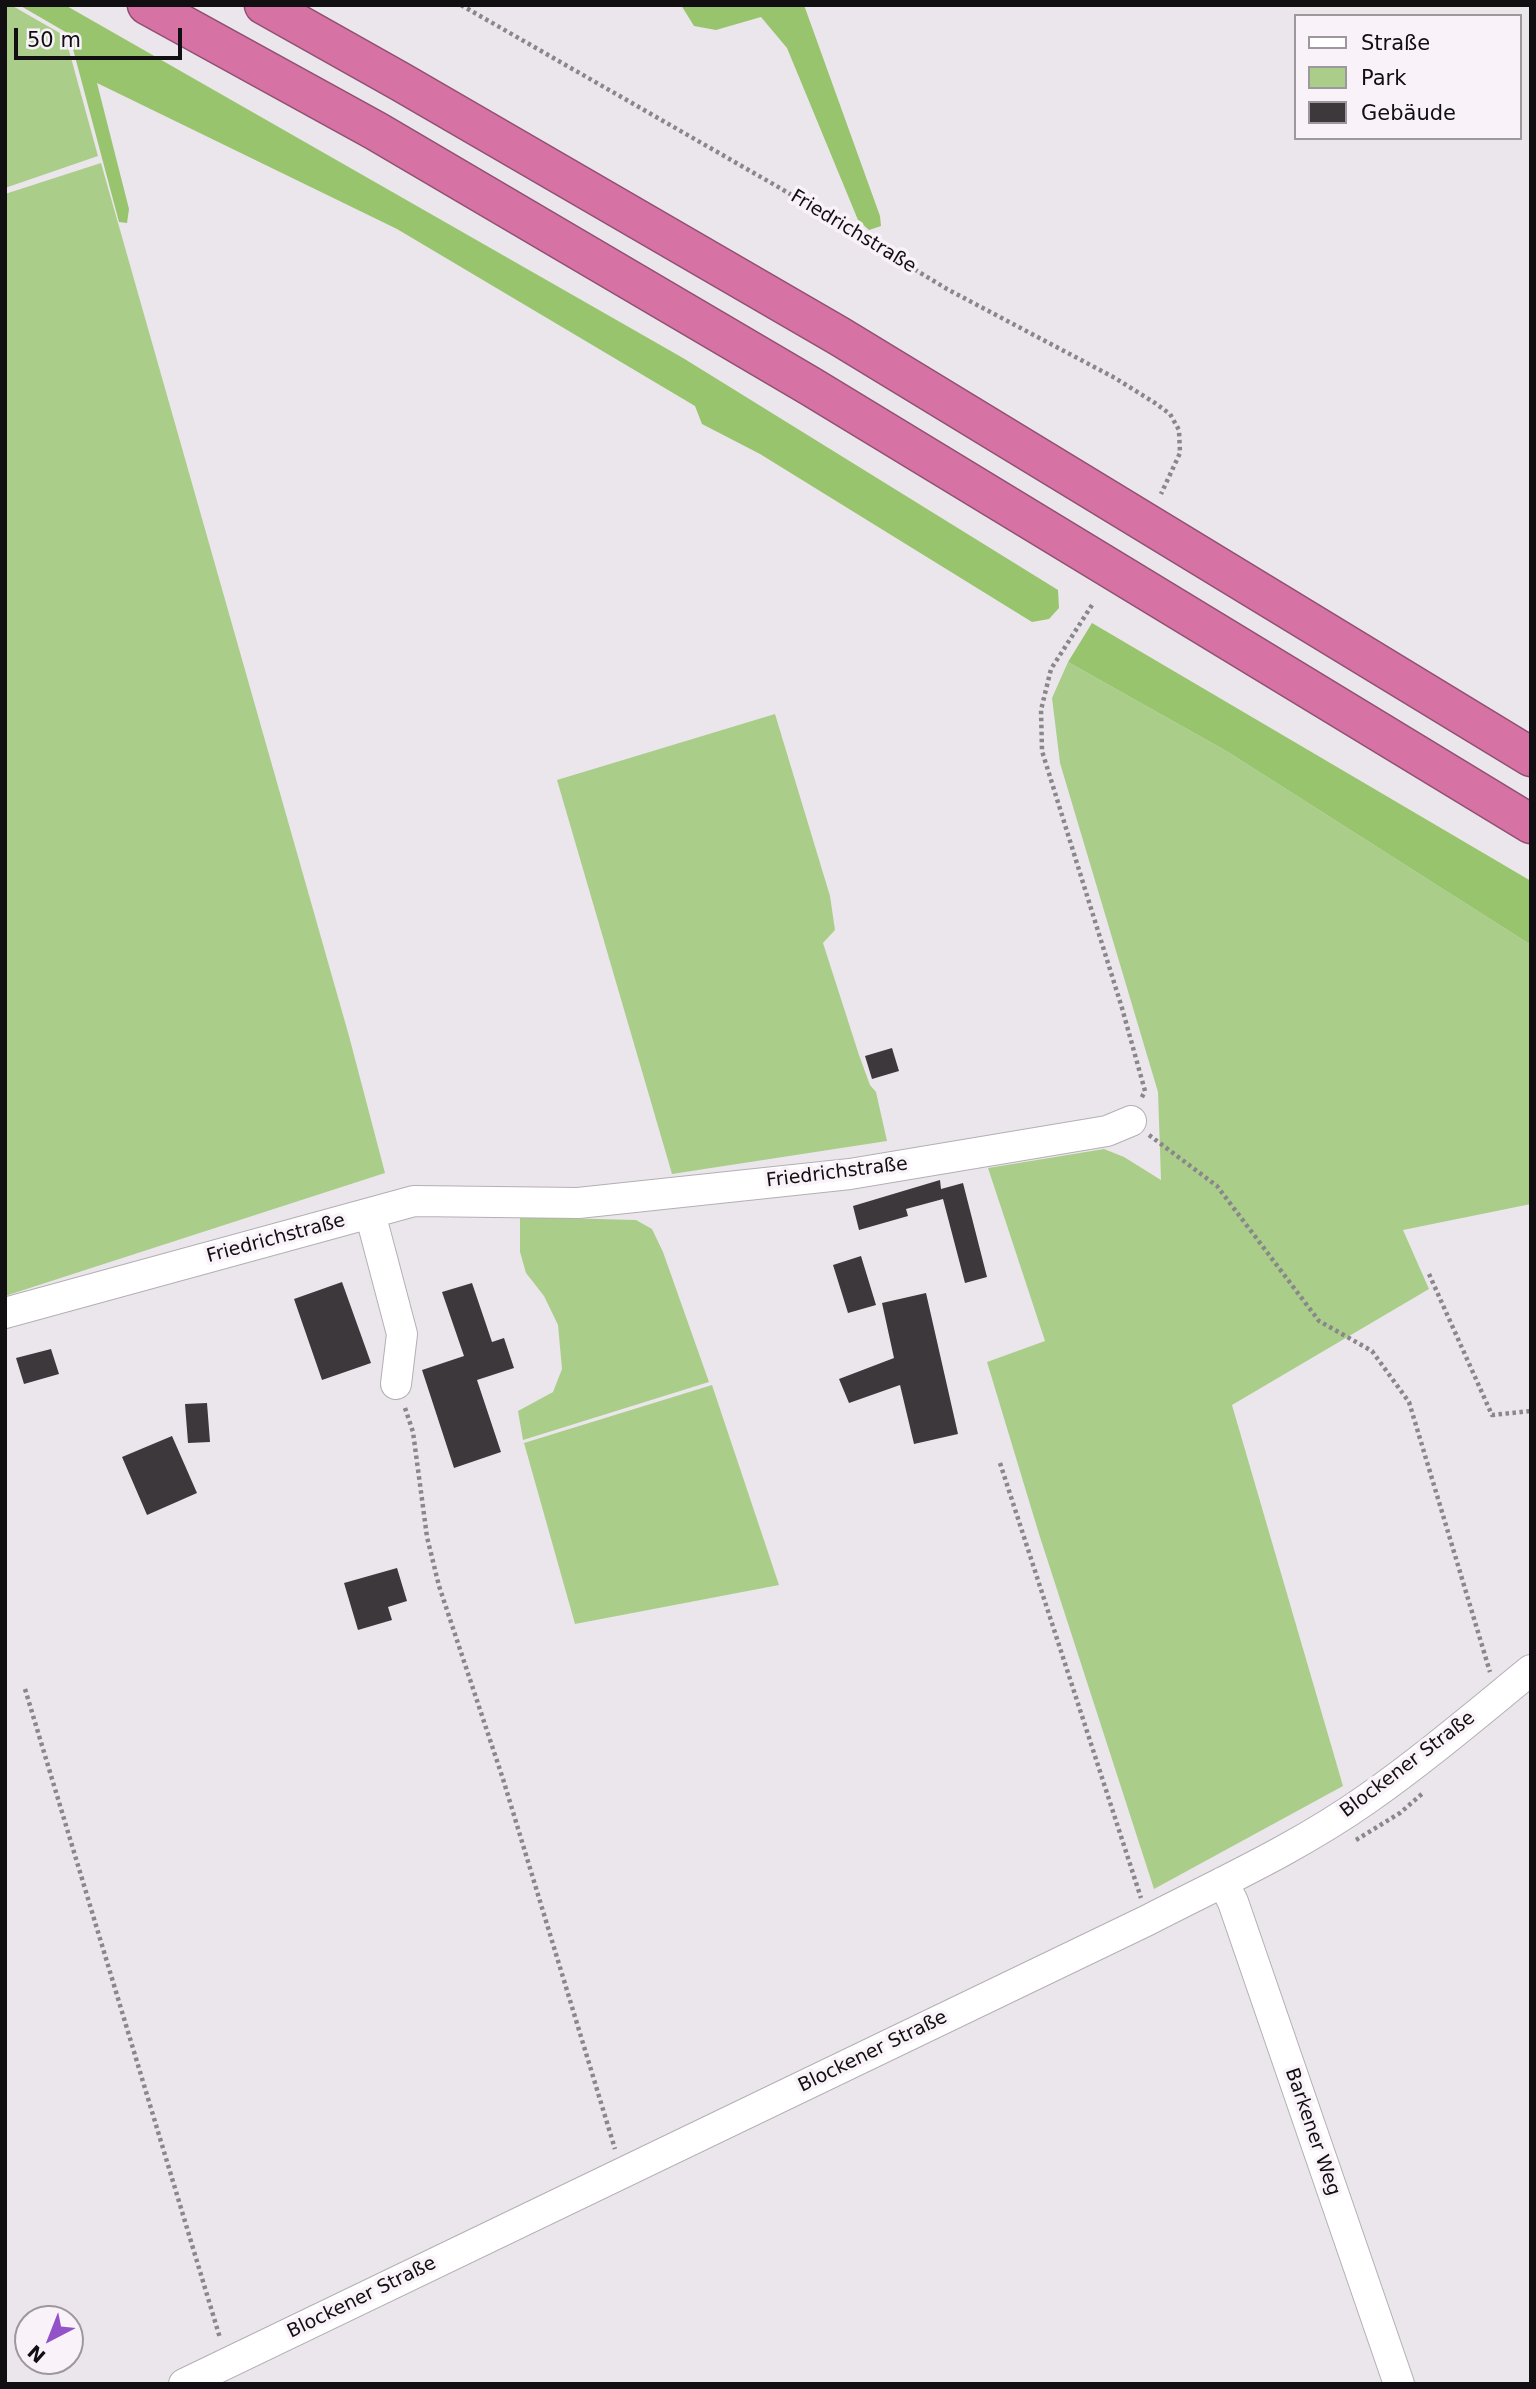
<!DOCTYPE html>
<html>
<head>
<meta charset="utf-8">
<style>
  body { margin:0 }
  #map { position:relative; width:1536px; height:2389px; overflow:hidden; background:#ebe6ec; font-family:"DejaVu Sans",sans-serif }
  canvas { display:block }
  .frame { position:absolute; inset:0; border:7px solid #110f11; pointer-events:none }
  .legend { position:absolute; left:1294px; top:14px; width:228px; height:126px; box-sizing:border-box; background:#f9f3f9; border:2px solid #9c989c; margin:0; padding:9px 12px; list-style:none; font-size:21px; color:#110f11 }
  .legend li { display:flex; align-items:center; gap:14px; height:35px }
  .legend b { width:35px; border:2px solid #9c989c }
  .north { position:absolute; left:14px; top:2305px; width:70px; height:70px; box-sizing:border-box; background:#f9f3f9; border:2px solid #9c989c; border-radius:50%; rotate:222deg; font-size:19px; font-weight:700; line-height:28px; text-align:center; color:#110f11 }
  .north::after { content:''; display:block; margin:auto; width:24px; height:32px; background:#9253c9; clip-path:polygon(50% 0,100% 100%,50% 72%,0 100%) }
  .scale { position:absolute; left:14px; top:28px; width:168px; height:32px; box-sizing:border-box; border:4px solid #110f11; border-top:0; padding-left:9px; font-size:21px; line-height:24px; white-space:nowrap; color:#110f11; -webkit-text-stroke:5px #f9f3f9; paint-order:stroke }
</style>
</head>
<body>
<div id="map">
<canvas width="1536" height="2389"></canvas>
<div class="frame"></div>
<ul class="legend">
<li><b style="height:9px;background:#fff"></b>Straße</li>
<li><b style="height:19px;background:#aace8a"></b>Park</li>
<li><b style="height:19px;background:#3c383c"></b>Gebäude</li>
</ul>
<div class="north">N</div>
<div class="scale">50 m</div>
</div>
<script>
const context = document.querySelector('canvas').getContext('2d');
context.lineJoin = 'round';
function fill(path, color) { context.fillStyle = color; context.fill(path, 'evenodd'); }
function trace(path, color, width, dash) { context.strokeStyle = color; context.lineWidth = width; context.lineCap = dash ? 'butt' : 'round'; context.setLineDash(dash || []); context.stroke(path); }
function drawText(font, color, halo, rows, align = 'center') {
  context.font = font + ' "DejaVu Sans",sans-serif'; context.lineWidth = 7; context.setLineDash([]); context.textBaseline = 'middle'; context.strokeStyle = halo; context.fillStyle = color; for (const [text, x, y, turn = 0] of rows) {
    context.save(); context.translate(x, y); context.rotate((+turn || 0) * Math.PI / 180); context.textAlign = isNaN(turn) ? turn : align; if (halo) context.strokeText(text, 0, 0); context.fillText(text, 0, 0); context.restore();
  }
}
fill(new Path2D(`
  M5,5h6l54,31 33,120 -93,32z
  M101,163l248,873 36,137 -380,123v-1102z
  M1068,662l160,90 303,193v259l-128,26 26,59 -197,116 111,381 -189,103 -115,-355 -52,-172 58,-21 -57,-173 116,-19 20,8 37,23 -3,-88 -98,-329 -8,-65z
  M775,714l55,182 5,34 -12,13 36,112 11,30 6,7 11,49 -215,33 -115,-394z
  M520,1217l116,3 16,9 11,23 46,130 -186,58 -5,-29 35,-19 9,-23 -4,-44 -14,-29 -18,-23 -6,-21z
  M712,1385l67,200 -204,39 -51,-181z`), '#aace8a');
fill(new Path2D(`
  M19,5h46l618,353 375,232 1,18 -10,11 -17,3 -272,-168 -58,-30 -7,-18 -298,-177 -300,-146 32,126 -2,14 -8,-1 -50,-188z
  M681,5h123l76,211 1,10 -12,4 -11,-10 -71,-172 -26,-31 -45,13 -22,-4z
  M1092,623l439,258v64l-303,-193 -160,-90z`), '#98c46d');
fill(new Path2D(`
  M892,1048l7,23 -27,8 -7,-23z
  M940,1180l1,9 22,-6 24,94 -22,6 -22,-84 -37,10 2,7 -49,14 -6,-24z
  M861,1256l15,49 -28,8 -15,-48z
  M342,1282l29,81 -49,17 -28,-81z
  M472,1283l20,59 12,-4 10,30 -37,12 24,72 -47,16 -32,-98 42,-14 -22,-64z
  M926,1293l32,141 -44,10 -14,-59 -51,18 -10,-24 55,-21 -12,-55z
  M51,1349l8,25 -35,10 -8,-26z
  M207,1403l3,39 -22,1 -3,-39z
  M172,1436l25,57 -50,22 -25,-58z
  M397,1568l10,33 -19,6 4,13 -34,10 -14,-47z`), '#3c383c');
const minor = new Path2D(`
  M370,1213l32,121 -6,50
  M5,1313l409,-112 164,2 272,-29 257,-43 24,-10
  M1223,1882l10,20 166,482
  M184,2384l964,-464c74,-38 151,-73 219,-121 57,-40 110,-85 164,-129`);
const highway = new Path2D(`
  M147,5l229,126 434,255 721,438
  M264,5l137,77 438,254 692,421`);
trace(minor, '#b4afb4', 32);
trace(highway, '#915071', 41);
trace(new Path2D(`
  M461,5l319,183 167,101 168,89 40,25 15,11 9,16 1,23 -19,41
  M1092,605l-41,64 -10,41 1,41 80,257 23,83 -4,8
  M1149,1135l68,51 102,135 53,30 37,51 81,270
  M1429,1274l63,141 39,-4
  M405,1408l8,24 14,105 12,49 64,193 112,370
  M1000,1463l141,435
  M25,1689l195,649
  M1356,1840l44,-27 23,-20`), '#8a878b', 4.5, [3.5, 3.5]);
trace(minor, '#fff', 30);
trace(highway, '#d673a4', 38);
drawText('19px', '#110f11', '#f9f3f9', [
  ["Friedrichstraße",853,232,31],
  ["Friedrichstraße",837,1173,-7],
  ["Friedrichstraße",276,1239,-15],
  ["Blockener Straße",1408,1765,-37],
  ["Blockener Straße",873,2052,-26],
  ["Barkener Weg",1312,2132,71],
  ["Blockener Straße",362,2298,-26]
]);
</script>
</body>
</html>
